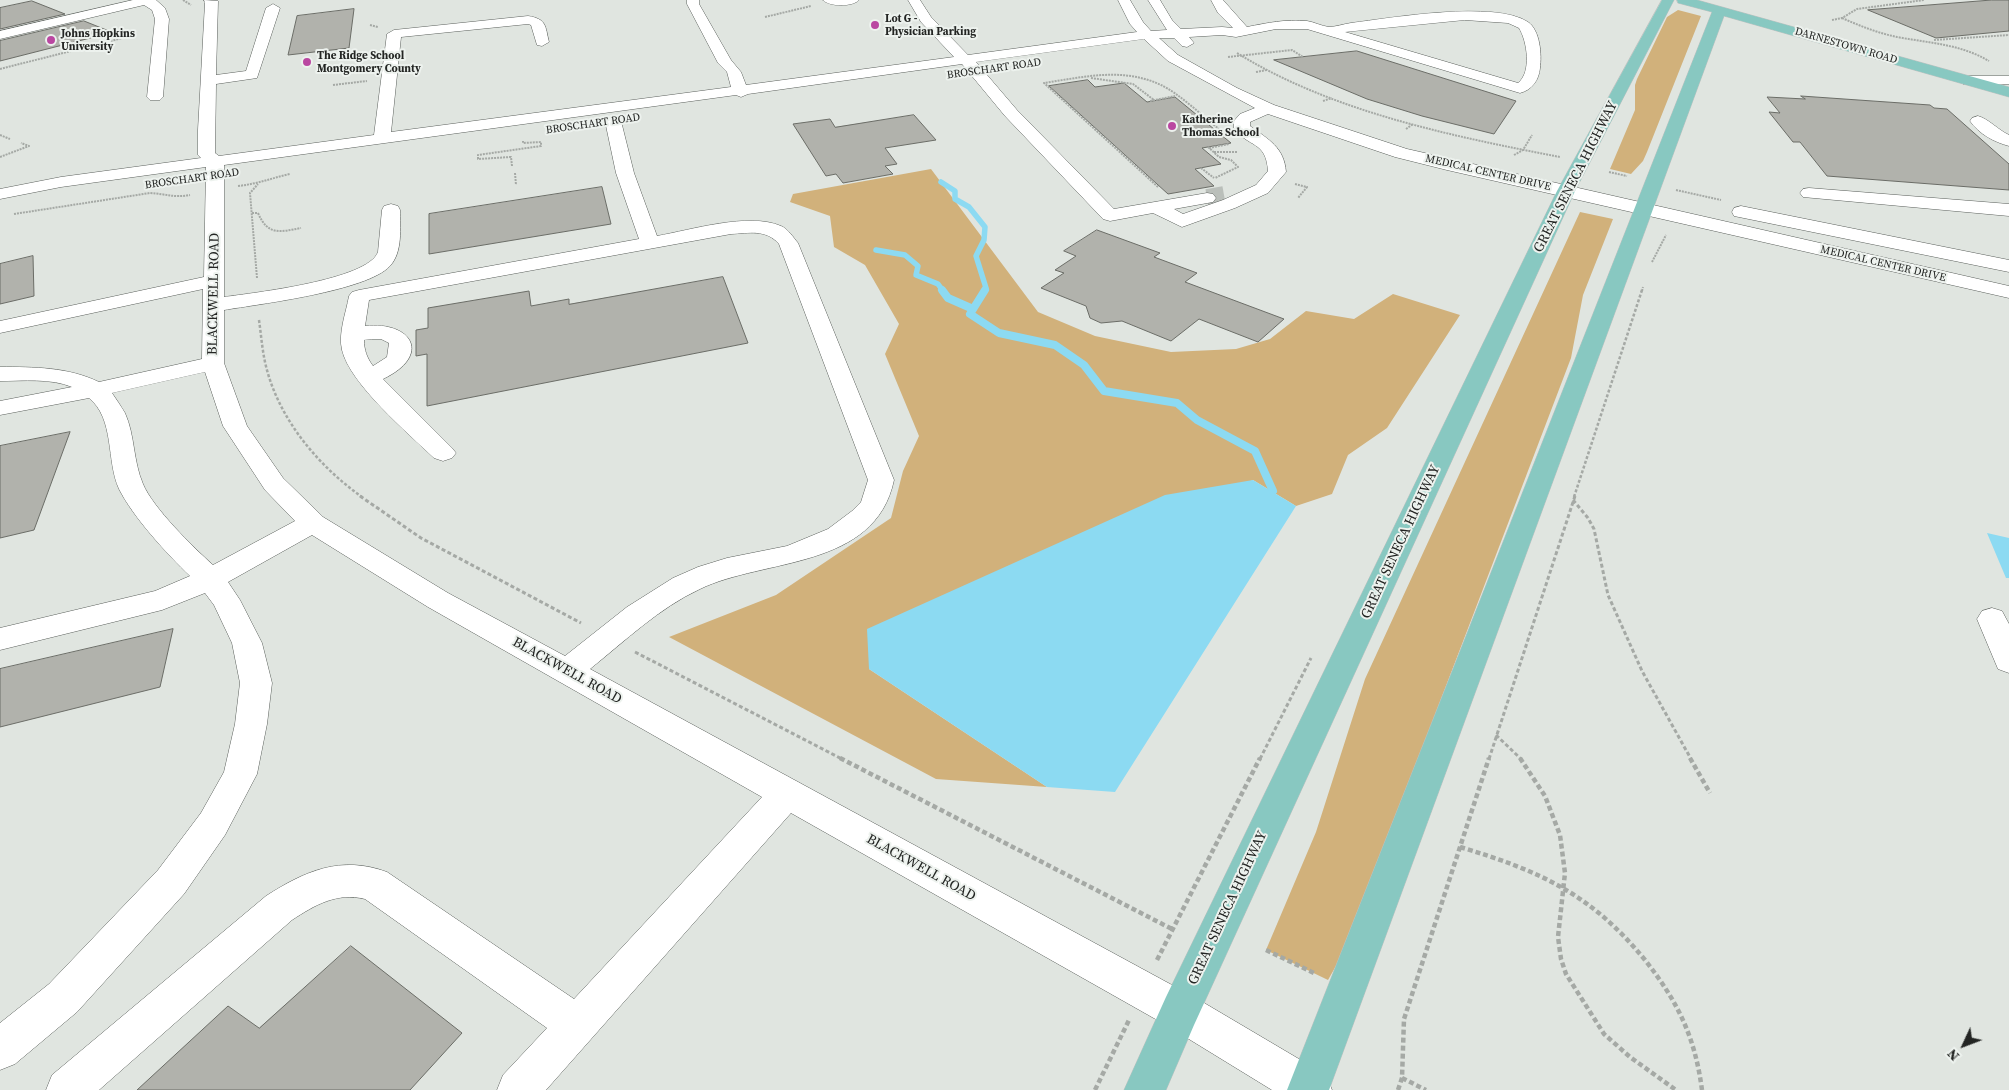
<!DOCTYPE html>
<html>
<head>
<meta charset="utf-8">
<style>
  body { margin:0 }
  #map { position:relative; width:2009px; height:1090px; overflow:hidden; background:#e0e5e0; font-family:"Source Serif 4",serif }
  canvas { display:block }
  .north { position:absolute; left:1939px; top:1020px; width:50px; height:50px; -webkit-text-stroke:4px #edf2ee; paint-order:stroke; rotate:227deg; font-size:14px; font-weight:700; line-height:20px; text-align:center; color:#232523 }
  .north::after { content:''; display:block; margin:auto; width:18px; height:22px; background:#232523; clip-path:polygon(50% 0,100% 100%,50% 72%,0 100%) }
</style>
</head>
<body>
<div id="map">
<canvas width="2009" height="1090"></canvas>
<div class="north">N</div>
</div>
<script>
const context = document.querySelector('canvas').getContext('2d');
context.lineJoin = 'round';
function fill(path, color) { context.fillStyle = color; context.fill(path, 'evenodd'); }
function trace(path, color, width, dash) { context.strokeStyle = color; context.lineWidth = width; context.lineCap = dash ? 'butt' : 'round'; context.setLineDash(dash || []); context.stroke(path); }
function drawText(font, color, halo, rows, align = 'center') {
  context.font = font + ' "Source Serif 4",serif'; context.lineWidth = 4; context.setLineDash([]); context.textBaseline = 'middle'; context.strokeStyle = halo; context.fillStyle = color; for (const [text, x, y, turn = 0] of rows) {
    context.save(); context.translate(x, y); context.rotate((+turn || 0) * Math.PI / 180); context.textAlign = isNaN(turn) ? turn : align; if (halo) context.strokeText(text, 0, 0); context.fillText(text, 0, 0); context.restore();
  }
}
fill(new Path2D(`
  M1678,10l23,6 -54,136 -4,9 -12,13 -21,-5 25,-59v-25l2,-6 30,-62z
  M931,169l107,143 57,24 76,16 65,-3 34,-10 36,-28 48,8 39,-25 67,21 -73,113 -39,27 -16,39 -36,12 -43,-26 -384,189 178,118 -111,-8 -267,-142 107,-42 115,-77 12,-47 16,-35 -34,-82 14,-30 -34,-59 -31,-18 -4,-31 -40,-14 3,-8z
  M1580,212l33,7 -30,76 -12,63 -213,559 -17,40 -13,23 -62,-30 50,-118 49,-153z`), '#d1b17b');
fill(new Path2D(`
  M1253,480l43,26 -181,286 -68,-5 -178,-118 -2,-40 298,-134z
  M1987,533l22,5v40h-3z`), '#8cdaf2');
trace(new Path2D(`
  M941,182l14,9v8l14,8 16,20 -1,13 -8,16 10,32 -2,3
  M876,250l29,5 13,11 -2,9 22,9 5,7`), '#8cdaf2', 5.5);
trace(new Path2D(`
  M942,290l6,8 25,11
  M985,290l-15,24 29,19 56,12 29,20 20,26 73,12 20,17 58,31 18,40`), '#8cdaf2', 8);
const building = new Path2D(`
  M1992,0h17v31l-73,7 -68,-28z
  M32,1l33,13 -65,15v-21z
  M354,9l-5,39 -61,7 9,-39z
  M84,21l25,10 -11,3 4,1 -102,26v-20z
  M1357,51l159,50 -22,33 -72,-18 -55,-17 -93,-39z
  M1088,80l7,7 29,-4 23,19 28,-5 56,46 -29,5 19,16 -26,5 19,17 -46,8 -119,-108z
  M1801,96l129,9 4,3 13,1 62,55v26l-182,-14 -27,-34h-7l-24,-30 11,1 -13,-16 38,2z
  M914,115l22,25 -51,8 12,16 -12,2 8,8 -50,9 -7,-9 -10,2 -33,-52 37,-5 5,8z
  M602,187l9,37 -182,30v-40z
  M1097,230l63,23 -6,4 43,16 -12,9 99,37 -26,23 -59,-23 -28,22 -49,-20 -21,2 -11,-5 -4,-12 -45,-18 23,-15 -9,-3 21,-14 -12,-5z
  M33,256l1,40 -34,8v-40z
  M723,277l25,66 -321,63v-52l-11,2v-26l12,-2v-20l101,-17 2,15 38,-7v5z
  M70,432l-36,98 -34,8v-92z
  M173,629l-13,58 -160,40v-58z
  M351,946l111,87 -52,57h-273l91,-84 31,22z`);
fill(building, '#b1b2ac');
trace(building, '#6b6d67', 1);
trace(new Path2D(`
  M1207,198l17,-3`), '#babfba', 18, [18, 9]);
const minor = new Path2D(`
  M133,0h23l9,8 4,11 -6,78 -3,3h-10l-3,-3 8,-78 -3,-9 -8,-5 -144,34v-8z
  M204,0l14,1 -2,74 30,-4 20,-63 7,-4 7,4 -23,70 -41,6 -1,69 4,3 155,-21 13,-101 7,-4 134,-14c19,3 17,10 21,26l-7,4 -5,-1 -6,-20 -3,-1 -127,13 -10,95 340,-45 -4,-15 -9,-9 -31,-59v-4h12v4l32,56 10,12 5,13 208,-28 -33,-35 -13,-22h12l11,17 37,38 169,-23 -7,-8 -12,-24h12l13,22 8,9 16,-1 -19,-30h12l12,20 9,9 41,-2 11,1 -15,-15 -7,-13h12l24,27c20,-4 39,-8 60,-6 7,1 14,5 22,6 6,0 15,-3 22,-4 40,-5 144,-23 177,-1 12,8 14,33 12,46 -1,12 -8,22 -20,25l-213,-64h-31l-40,8 -14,-2 -33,2 5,6 -7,4 -5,-1 -8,-8h-15l19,17 59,33 37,17 133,44 602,137v12l-562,-128 -52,-13 -127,-43 -18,8v4c19,14 34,21 36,46l-18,21 -33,15 -53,19 -29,-14 -43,8 -7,-2 -98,-103 -43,-52 -214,30 -7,3 -5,-2 -512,70v132c29,-4 144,-17 154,-45l4,-42 2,-4 7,-2 7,2 2,4c0,17 3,42 -10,56 -23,25 -130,38 -166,44v53l23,63 36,52 40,39 125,76 117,63 62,-49 46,-29 25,-11 29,-9 60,-12 41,-17 24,-18 9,-9 7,-22 -89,-236c-13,-15 -30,-11 -48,-10l-362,66 -4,26c48,-5 67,30 18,53l69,69 4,5 -4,5 -9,3 -9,-3c-26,-25 -84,-74 -92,-108 -4,-17 4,-37 7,-54l3,-4 7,-2 280,-51 -23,-66 -11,-52 2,-3h12l2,3 13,52 23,63c34,-6 92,-24 124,-10 7,3 12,11 17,17l96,237c-19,90 -130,78 -194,109 -41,19 -75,52 -110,80l604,328 132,78 6,15h-60l-106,-65 -375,-212 -245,277h-49l6,-15 44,-47 -182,-129c-28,-7 -50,6 -73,21l-193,170h-53l6,-15 214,-179c39,-25 75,-41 121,-24l187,127 188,-202 -334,-190 -116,-72 -84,47 12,18 22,43 10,40 -5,41 -10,50 -32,61 -41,59 -107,118 -62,52 -15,6v-47l49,-39 109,-114 43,-57 23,-41 11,-48 5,-41 -8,-40 -18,-38 -9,-12 -43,17 -162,40v-22l155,-37 35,-15c-23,-22 -57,-59 -71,-87 -13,-28 -4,-70 -30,-91l-89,17v-14l72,-14c-21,-9 -49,-6 -72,-6v-14c34,0 68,0 99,15l103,-23 1,-70 -203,44v-12l204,-44 2,-110 -145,20 -61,12v-10l61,-12 140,-19 -3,-3v-25l7,-127zM1465,20l43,3 11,5c8,13 13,44 -1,55l-173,-51zM1144,39l24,22 87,47 -15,6 -6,7v7c14,20 32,12 34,43l-12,14 -33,15 -40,14 -9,-5 39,-7 3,-4 -3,-4 -6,-1 -93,16 -97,-99 -41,-48zM372,339h9l8,4 -2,14 -14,9c-6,-8 -9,-16 -9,-26zM205,372l18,54 42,64 30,31 -82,44c-20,-18 -60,-57 -70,-81 -10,-23 -8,-49 -18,-71 -4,-7 -9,-14 -13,-20z
  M823,0h36c-6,7 -30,7 -36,0z
  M1968,76h41v8h-46l-3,-3 3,-3z
  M1978,116c11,3 20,14 31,19v11c-15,-4 -30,-12 -39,-25l2,-3z
  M1809,188l200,16v12l-206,-19 -3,-4 3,-4z
  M1741,206l268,54v12l-275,-56 -2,-4 2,-4z
  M1992,608l10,3 7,13v49l-11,-4 -21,-50 5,-8z`);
const major = new Path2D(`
  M1662,0h12l-99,191 -381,834 -28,65h-42l42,-93 391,-806z
  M1677,0h20l312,87v10l-285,-81 -395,1074h-42l425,-1078 -34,-9z`);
trace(minor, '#5b605c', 1);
trace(major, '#c1c2c1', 1);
trace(new Path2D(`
  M183,0l8,5
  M765,17l46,-11
  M1842,18c18,8 36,15 55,19 32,6 63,7 92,24
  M1832,20l10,-2 15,-9 67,-9
  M370,25l8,2
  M1934,40l75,-5
  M1237,53c96,59 214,83 323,104
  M1228,57l64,-7 11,7
  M0,69l126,-32
  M1256,72l11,-2
  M1091,78l42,6 21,16
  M333,85l34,-4
  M1150,101l25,-5
  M1323,101l9,-3
  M1406,129l7,-5
  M0,135l10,4
  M1208,147l11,10 12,3 7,7 -23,11
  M1209,148l20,-4
  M1214,152h23
  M1514,155l9,-5 9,-15
  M0,157l29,-11 -8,-3
  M512,166l-1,-9 -33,2v-4l63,-9v-4l-18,1v-2
  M1201,168l13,10
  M1609,172l18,4
  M515,173l1,12
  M1295,184l12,3 -9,11
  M238,186c19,-2 34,-8 52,-12
  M1158,187l-114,-104c40,-6 79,-16 117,2 16,7 43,32 58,44
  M1676,190l45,10
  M252,213h6c10,23 22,19 43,15
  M14,214l136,-21c17,1 23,5 40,2
  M1652,262l14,-27
  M257,278l-7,-85 8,-9
  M1642,291l1,-4`), '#a5a9a5', 2, [2, 1]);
trace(new Path2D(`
  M259,320c2,14 3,28 6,42 12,55 52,103 97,135
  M1574,497l68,-207`), '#a5a9a5', 2.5, [3, 2]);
trace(new Path2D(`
  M360,496l61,42 160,85
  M1573,500l15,18 6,11 14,66 34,76 49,88
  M635,652l207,107
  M1496,735l25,24
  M1260,759l51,-101
  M1489,759l86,-263`), '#a5a9a5', 3, [4, 2.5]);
trace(new Path2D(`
  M840,758l332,171
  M1520,758l25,38 15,39 5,38 -7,64 3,22 5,15 38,60 26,23 46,33
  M1690,758l20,35
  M1460,847c80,24 131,47 185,113 33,42 50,77 57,130
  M1266,950l50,24
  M1157,960l103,-202
  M1402,1078l24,12
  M1095,1090l34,-70
  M1398,1090l4,-12 2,-59 85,-261`), '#a5a9a5', 4.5, [5, 3]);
fill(minor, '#fff');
fill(major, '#88c8c1');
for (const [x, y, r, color] of [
  [875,25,5,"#ba47a1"],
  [51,40,5,"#ba47a1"],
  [307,62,5,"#ba47a1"],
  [1172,126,5,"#ba47a1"]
]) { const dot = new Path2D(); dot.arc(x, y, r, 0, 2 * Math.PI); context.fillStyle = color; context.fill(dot); trace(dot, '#edf2ee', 2); }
drawText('bold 11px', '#232523', '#edf2ee', [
  ["Lot G -",885,19],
  ["Physician Parking",885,32],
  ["Johns Hopkins",61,34],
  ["University",61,47],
  ["The Ridge School",317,56],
  ["Montgomery County",317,69],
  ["Katherine",1182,120],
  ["Thomas School",1182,133]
], 'left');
drawText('11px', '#232523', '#edf2ee', [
  ["DARNESTOWN ROAD",1846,46,16],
  ["BROSCHART ROAD",994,69,-8],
  ["BROSCHART ROAD",593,124,-8],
  ["MEDICAL CENTER DRIVE",1488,173,13],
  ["BROSCHART ROAD",192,179,-8],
  ["MEDICAL CENTER DRIVE",1883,264,13]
]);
drawText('14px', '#232523', '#edf2ee', [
  ["GREAT SENECA HIGHWAY",1576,177,-63],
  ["BLACKWELL ROAD",214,294,-89],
  ["GREAT SENECA HIGHWAY",1401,542,-65],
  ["BLACKWELL ROAD",567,671,29],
  ["BLACKWELL ROAD",921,868,29],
  ["GREAT SENECA HIGHWAY",1228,908,-65]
]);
</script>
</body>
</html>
